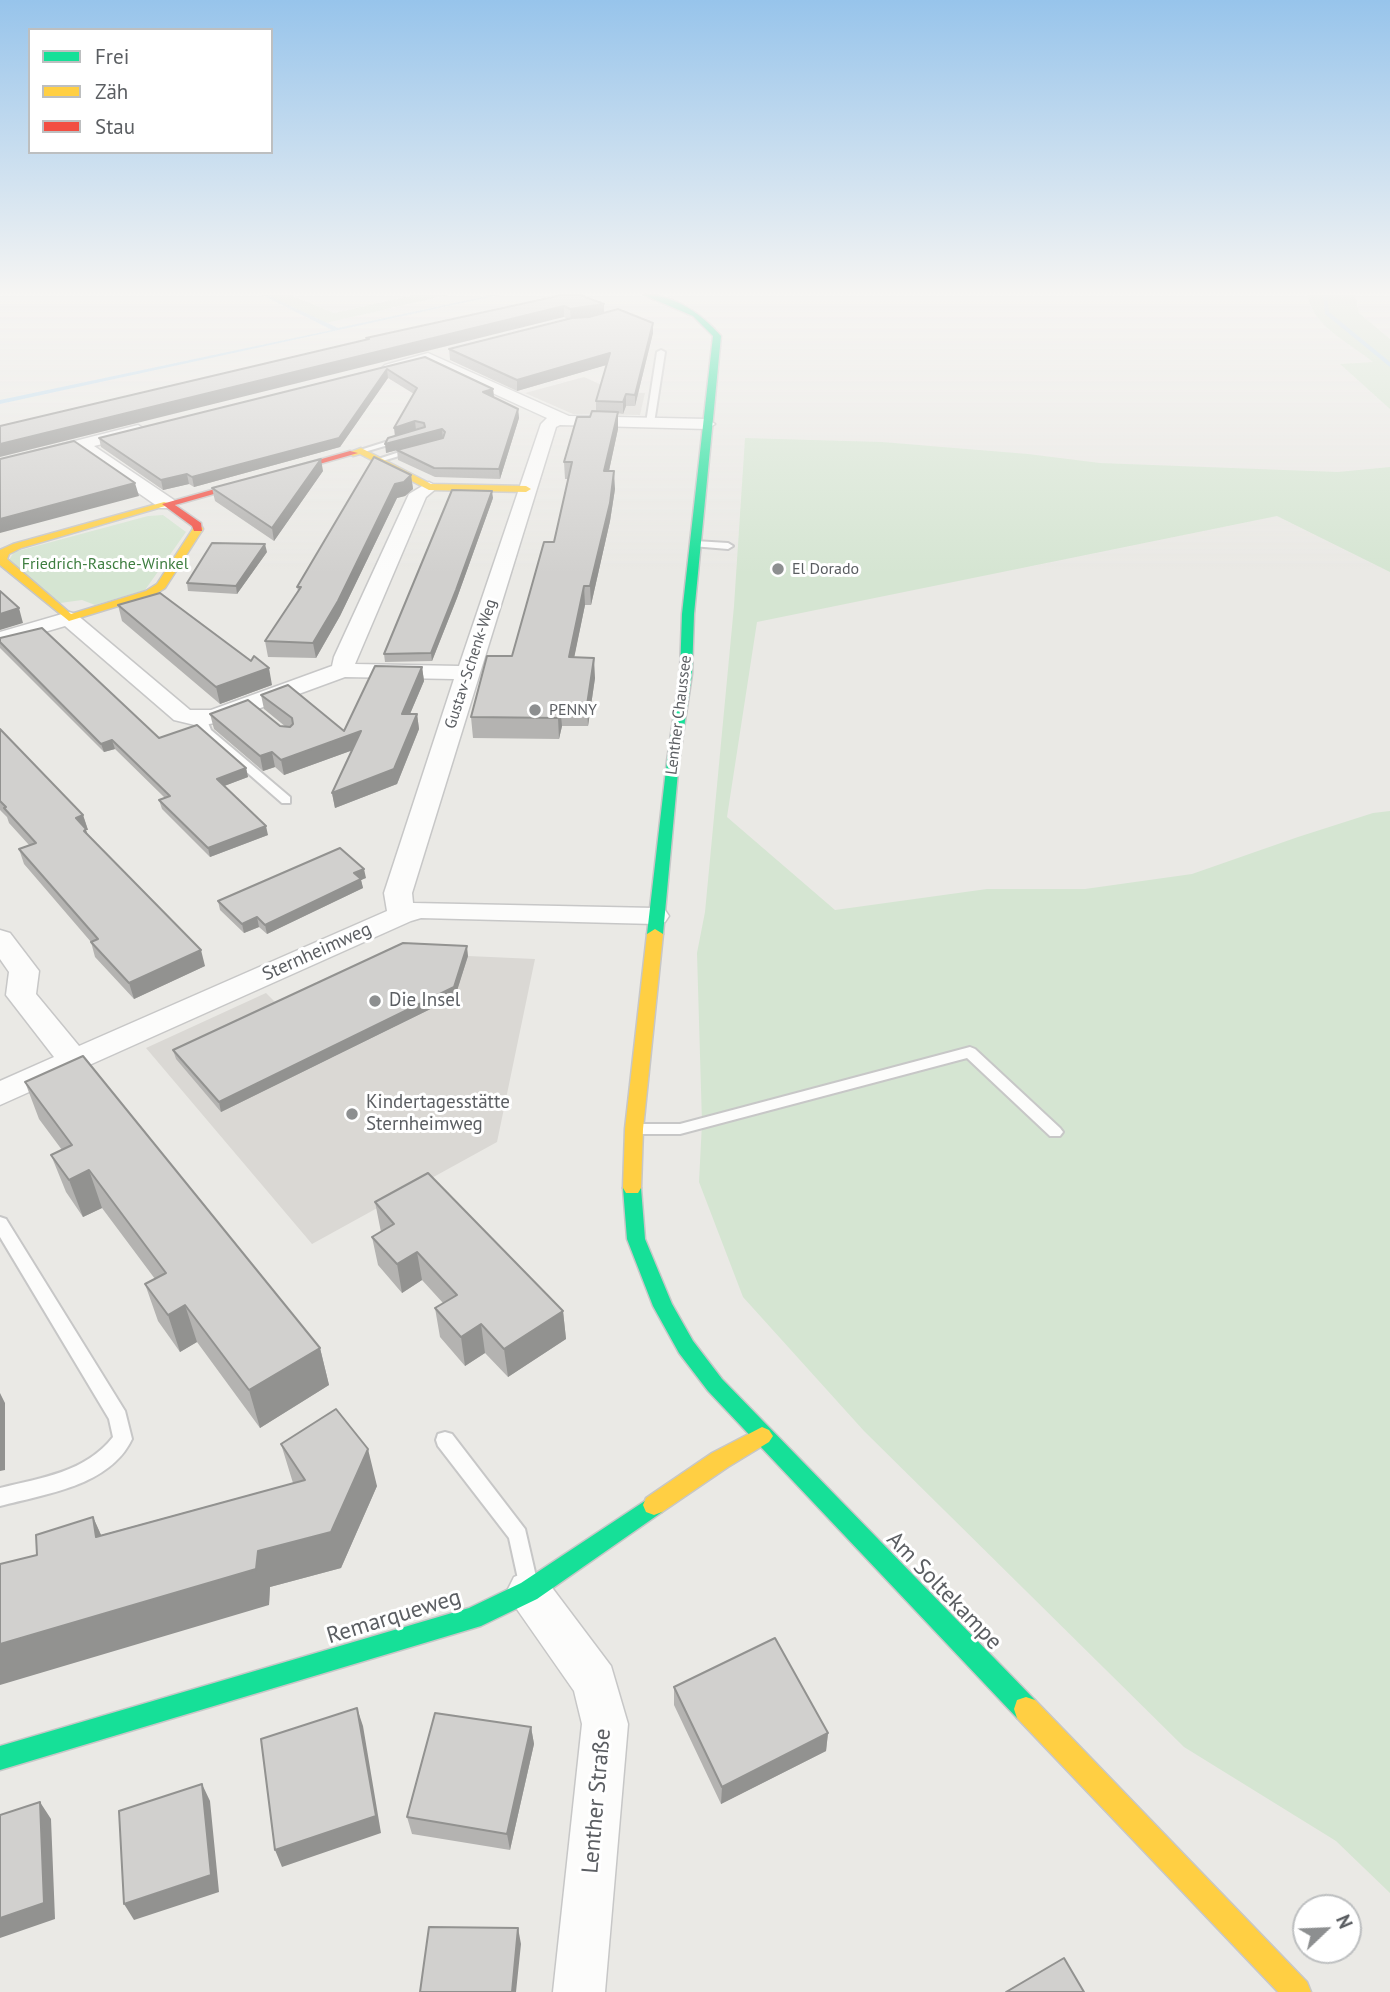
<!DOCTYPE html>
<html>
<head>
<meta charset="utf-8">
<style>
  body { margin:0 }
  #map { position:relative; width:1390px; height:1992px; overflow:hidden; background:#eae9e5; font-family:"PT Sans",sans-serif }
  canvas { display:block }
  .legend { position:absolute; left:28px; top:28px; width:245px; height:126px; box-sizing:border-box; background:#fff; border:2px solid #bdbfc0; margin:0; padding:9px 12px; list-style:none; font-size:21px; color:#5b5e62 }
  .legend li { display:flex; align-items:center; gap:14px; height:35px }
  .legend b { width:35px; border:2px solid #bdbfc0 }
  .north { position:absolute; left:1292px; top:1894px; width:70px; height:70px; box-sizing:border-box; background:#fff; border:2px solid #bdbfc0; border-radius:50%; rotate:67deg; font-size:19px; font-weight:700; line-height:28px; text-align:center; color:#5b5e62 }
  .north::after { content:''; display:block; margin:auto; width:24px; height:32px; background:#8d8f90; clip-path:polygon(50% 0,100% 100%,50% 72%,0 100%) }
</style>
</head>
<body>
<div id="map">
<canvas width="1390" height="1992"></canvas>
<ul class="legend">
<li><b style="height:9px;background:#16e098"></b>Frei</li>
<li><b style="height:9px;background:#ffcf43"></b>Zäh</li>
<li><b style="height:9px;background:#f24e42"></b>Stau</li>
</ul>
<div class="north">N</div>
</div>
<script>
const context = document.querySelector('canvas').getContext('2d');
context.lineJoin = 'round';
function fill(path, color) { context.fillStyle = color; context.fill(path, 'evenodd'); }
function trace(path, color, width, dash) { context.strokeStyle = color; context.lineWidth = width; context.lineCap = dash ? 'butt' : 'round'; context.setLineDash(dash || []); context.stroke(path); }
function drawText(font, color, halo, rows, align = 'center') {
  context.font = font + ' "PT Sans",sans-serif'; context.lineWidth = 6; context.setLineDash([]); context.textBaseline = 'middle'; context.strokeStyle = halo; context.fillStyle = color; for (const [text, x, y, turn = 0] of rows) {
    context.save(); context.translate(x, y); context.rotate((+turn || 0) * Math.PI / 180); context.textAlign = isNaN(turn) ? turn : align; if (halo) context.strokeText(text, 0, 0); context.fillText(text, 0, 0); context.restore();
  }
}
fill(new Path2D(`
  M584,377l36,16h25l-5,22 -67,-1 -48,-21z
  M468,956l67,3 -38,183 -185,102 -166,-196 120,-55 65,65 124,-61z`), '#dad8d4');
fill(new Path2D(`
  M267,295h23l44,18 81,-18h33l-122,28z
  M1308,295h47l4,18 31,26v70l-50,-45 33,-2c-22,-18 -62,-37 -65,-67z
  M745,438l137,4 146,12 72,9 238,9 52,-5v105l-113,-56 -520,106 -30,195 108,93 152,-21h98l107,-15 106,-37 75,-24 17,-2v1082l-54,-52 -152,-94 -320,-316 -121,-134 -44,-115 3,-59 -5,-170 8,-41 29,-306z
  M163,515l23,17 -41,58 -50,15 -13,-5 -22,3 -51,-43 5,-8 134,-36z`), '#d5e5d2');
fill(new Path2D(`
  M262,295h5l71,33 153,-33h8l-499,109v-4l332,-70z
  M1323,295h4l2,17 61,50v5l-65,-53z`), '#bedcf0');
const lane = new Path2D(`
  M661,350l4,2 -11,71 -4,2 -4,-2 11,-71z
  M398,438l7,2 -44,13 -4,-2z
  M412,448l7,2 -40,12 -4,-2z
  M695,541l33,2 5,3 -5,3 -36,-3v-4z
  M202,717l4,1 5,12 79,67v6h-8l-80,-70 -6,-13z
  M970,1047l5,2 85,79 3,4 -3,4h-10l-83,-78 -287,76h-44l-5,-1 -3,-4 3,-4 5,-1h44z
  M0,1217l6,2 119,192 7,28c-22,47 -87,55 -132,67v-18c41,-10 86,-16 113,-51l-4,-18 -109,-182z
  M445,1432l7,2 73,95 12,52 -3,7 -7,2 -7,-2 -11,-50 -71,-92 -2,-6 2,-6z`);
const street = new Path2D(`
  M428,353l141,63 138,3 8,5 -8,5 -147,-4 -4,2 -144,466 1,10 242,5 10,2 4,6 -4,6 -10,2 -234,-6 -10,3 -411,184v-24l54,-24 -48,-62 3,-23 -9,-13v-29l10,3 29,38 -3,23 43,52 308,-135 -3,-18 70,-214 -109,-2 -120,44 -26,5 -25,-6 -109,-94 -65,19v-13l69,-20 7,2 114,96h21l121,-44 2,-9 75,-163 20,-12 9,5 -12,10 -71,167 104,2 82,-242 6,-6 -120,-55 -37,10 -8,-5 3,-3z
  M138,425l8,5 -2,4 -50,12 80,54 2,4 -2,4h-14l-82,-57 -78,19v-10z
  M529,1571l15,6 67,89 17,58 -23,268h-52l29,-268 -8,-33 -60,-86 -7,-14 7,-14z`);
const fast = new Path2D(`
  M644,295c30,-1 59,20 77,41l-27,278 -2,60 -13,87 -16,173 -8,5 -8,-5 20,-173 13,-87 2,-60 31,-278 -20,-20z
  M632,1181l6,2 3,5 4,51 27,65 21,37 29,38 313,321 3,9 -3,9 -9,3 -9,-3 -309,-327 -29,-38 -26,-47 -26,-67 -4,-51 3,-5z
  M654,1495l8,3 3,7 -3,7 -125,87 -56,27 -481,144v-24l469,-138 52,-25z`);
const slow = new Path2D(`
  M361,448l70,36 95,2 5,3 -5,3 -97,-2 -69,-36 -7,2 -5,-3z
  M164,502l8,2 -151,44 -12,6 -2,5 64,55 75,-23 11,-7 37,-57h8l1,2 -38,59 -11,7 -85,26 -69,-56v-15l13,-6z
  M655,929l8,5 -20,195 -2,59 -3,5h-12l-3,-5 2,-59 22,-195z
  M762,1427l7,3 4,6 -4,6 -41,25 -66,45 -8,3 -8,-3 -3,-7 3,-7 66,-45z
  M1026,1697l9,3 272,282 4,10h-33l-261,-274 -3,-9 3,-9z`);
const jam = new Path2D(`
  M350,451l8,2 -183,52 26,18 1,8h-8l-2,-5 -30,-22z`);
trace(lane, '#c7c7c7', 4);
trace(street, '#c7c7c7', 3);
trace(fast, '#c7c7c7', 3);
trace(slow, '#c7c7c7', 3);
trace(jam, '#c7c7c7', 3);
fill(lane, '#fcfcfb');
fill(street, '#fcfcfb');
fill(fast, '#16e098');
fill(slow, '#ffcf43');
fill(jam, '#f24e42');
fill(new Path2D(`
  M562,295l42,18 49,10v10l-18,73h-9l-3,8 -5,-1v16l-9,42 6,18 -5,32 -19,84h-6l-11,52 21,21 -7,48h-26l-3,13 -86,-1 -2,-21 41,-61 42,-114 14,-63h-3l-1,-17 26,-45 6,-6v-10l10,-36 -89,26 -67,-31 -1,-11 118,-30 -3,-2 -197,23 -1,-2z
  M425,357l68,32 1,8 24,12 1,9 -19,61 -65,-2 -37,-17 -1,-10 -11,3 9,-17 19,-42 -26,-16 -48,69 -146,40 -5,-3 -26,6 -62,-43 -2,-9z
  M323,471l-49,70 -59,-40 -3,-13z
  M411,475l2,14 -8,7 -8,2 -57,118 -24,42 -48,-1 -3,-16 33,-50 -1,-4z
  M493,498l-36,100 -25,63 -47,1 -1,-8z
  M267,552l-30,42 -49,-3 -1,-8z
  M118,605l154,80 -52,19 -98,-83z
  M0,638l159,100 87,30 2,9 -24,9 44,49 -58,22 -48,-48 -3,-9 6,-2 -50,-49 -11,3 -104,-104z
  M422,667l2,14 -14,33h7l2,15 -22,55 -62,24 -3,-15 21,-43 -69,25 -9,-8 -12,4 -49,-42 -4,-15 76,13 -22,-18 -3,-14 83,36z
  M0,729l83,86 5,15h-2l2,5 117,131 -71,33 -39,-42 -4,-15 -67,-78 -5,-15 10,-4 -20,-22 -2,-6 -7,-7z
  M366,878l-5,2 2,8 -96,46 -8,-7 -15,6 -24,-23 -2,-9z
  M468,956l-13,41 -234,115 -45,-53 -3,-9z
  M25,1082l295,266 9,37 -69,43 -63,-86 -17,10 -22,-31 -13,-37 10,-5 -53,-71 -19,9 -17,-25 -15,-37 11,-5 -23,-31z
  M375,1202l188,109 3,28 -58,38 -23,-24 -20,13 -25,-29 -5,-29 8,-5 -21,-23 -20,13 -24,-28 -6,-28 9,-5z
  M281,1444l96,42 -36,82 -71,19 -1,18 -232,-50 56,-38 8,18 192,-52z
  M674,1687l154,46 -2,18 -105,53 -47,-99z
  M531,1727l3,17 -24,106 -98,-16 -5,-17z`), '#b4b3b1');
fill(new Path2D(`
  M604,304v11l-33,5 -1,-11z
  M564,306v11l-564,140v-13z
  M653,323v10l-18,73v-11z
  M610,353v11l-93,27v-11z
  M387,369l1,9 -48,69 -146,40 -2,-10z
  M493,389l1,9 -11,-6z
  M626,394v12l-3,8v-12z
  M518,409l1,9 -19,61 -1,-10z
  M618,412v17l-13,60 -1,-18z
  M415,421l1,9 -21,7 -1,-9z
  M442,429l1,9 -57,15 -1,-9z
  M321,459l2,12 -49,70 -2,-13z
  M614,471l1,18 -5,32 -19,84 -1,-19z
  M187,474l2,10 -26,6 -2,-10z
  M411,475l2,14 -8,7 -8,2 -57,118 -24,42 -3,-15 82,-159z
  M135,483l4,13 -139,37v-14z
  M492,491l1,7 -36,100 -25,63 -1,-8z
  M265,544l2,8 -30,42 -1,-8z
  M584,586l1,19 -15,73 -1,-21z
  M19,608l4,15 -23,7v-16z
  M594,658l1,20 -7,48 -1,-21z
  M422,667l2,14 -20,47 -2,-14z
  M269,668l3,17 -52,19 -4,-17z
  M560,705l2,21 -3,13 -1,-21z
  M417,714l2,15 -22,55 -62,24 -3,-15z
  M361,731l3,15 -80,29 -3,-15z
  M112,740l3,9 -11,3 -3,-8z
  M272,752l3,15 -12,4 -3,-15z
  M246,768l2,9 -29,11 -2,-9z
  M83,815l5,15h-2l4,14 -14,-26z
  M266,826l2,9 -58,22 -2,-9z
  M364,869l2,9 -5,2 2,8 -96,46 -2,-9 89,-52z
  M257,917l2,10 -15,6 -2,-9z
  M467,946l1,10 -13,41 -234,115 -2,-10z
  M201,950l4,16 -71,33 -5,-16z
  M89,1170l13,38 -19,9 -14,-37z
  M417,1252l5,28 -20,13 -5,-29z
  M185,1305l12,37 -17,10 -12,-37z
  M563,1311l3,28 -58,38 -4,-28z
  M481,1324l4,29 -20,13 -4,-29z
  M320,1348l9,37 -69,43 -11,-38z
  M0,1393l5,10v67l-5,1z
  M368,1449l9,37 -36,82 -71,19 -1,18 -269,80v-41l258,-93z
  M93,1517l16,36 -13,-16z
  M357,1708l6,18 18,107 -99,34 -7,-17z
  M531,1727l3,17 -24,106 -3,-16z
  M828,1733l-2,18 -105,53 1,-17z
  M202,1784l8,17 9,91 -85,28 -10,-16z
  M40,1802l11,17 4,100 -55,19v-20z
  M518,1928l3,16 -5,48h-4z`), '#929290');
const building = new Path2D(`
  M562,295h18l24,9 -34,5 -6,-3 -564,138v-18l369,-87 -3,-1z
  M618,309l35,14 -18,72 -9,-1 -3,8 -27,-1 14,-48 -93,27 -68,-31 123,-31 17,-1z
  M425,357l68,32 -10,3 35,17 -19,60 -65,-1 -37,-18 46,-12 2,-6 -3,-3 -57,15 3,-6 37,-11 -1,-4 -9,-2 -21,7 23,-40 -30,-19 -48,69 -147,39 -5,-3 -26,6 -62,-42z
  M592,411l26,1 -14,59h10l-4,32 -20,83h-6l-15,71 25,1 -7,47h-27l-2,13 -87,-1 16,-61h25l32,-114h10l18,-80h-8l13,-45h13z
  M74,441l61,42 -135,36v-60z
  M374,457l37,18 -7,7 -9,2 -57,117 -25,42 -48,-2 36,-54h-4z
  M321,459l-49,69 -60,-40z
  M452,490l40,1 -36,99 -25,63 -47,1z
  M212,543l53,1 -29,42 -49,-3z
  M0,591l19,17 -19,6z
  M160,593l91,68 3,-5 15,12 -53,19 -98,-82z
  M42,628l117,110 38,-13 49,43 -29,11 49,47 -58,22 -49,-48 11,-4 -58,-56 -11,4 -101,-102v-4z
  M375,666l47,1 -20,47h15l-23,55 -62,24 29,-62 -80,29 -9,-8 -12,4 -50,-42 38,-14 32,26 10,1 3,-3 -1,-6 -31,-23 27,-10 56,46z
  M0,729l83,86 -7,3 10,11 -2,2 117,119 -72,33 -38,-41 7,-3 -79,-90 17,-6 -32,-35 2,-1 -6,-6z
  M340,848l24,21 -10,4 7,6 -96,46 -8,-8 -15,7 -24,-23z
  M403,943l64,3 -13,41 -235,115 -46,-52z
  M83,1056l237,292 -71,42 -64,-85 -17,10 -23,-31 21,-11 -77,-103 -20,10 -18,-25 21,-10 -47,-63z
  M428,1173l135,138 -59,38 -23,-25 -20,13 -26,-29 22,-13 -40,-43 -20,12 -25,-27 22,-13 -19,-22z
  M336,1409l32,40 -37,83 -73,19 -2,18 -256,75v-80l37,-9 -1,-20 57,-18 3,20 209,-57 -24,-36z
  M775,1638l53,95 -106,54 -48,-100z
  M357,1708l19,108 -101,34 -14,-111z
  M435,1713l96,14 -24,107 -100,-17z
  M202,1784l9,91 -87,29 -5,-93z
  M40,1802l4,101 -44,15v-103z
  M429,1927l89,1 -6,64h-92z
  M1064,1958l20,34h-78z`);
fill(building, '#d1d0ce');
trace(building, '#929290', 2);
const sky = context.createLinearGradient(0, 0, 0, 574);
sky.addColorStop(0, '#97c4eb');
sky.addColorStop(0.51, '#f6f5f3');
sky.addColorStop(1, '#f6f5f300');
context.fillStyle = sky;
context.fillRect(0, 0, 1390, 574);
for (const [x, y, r, color] of [
  [778,569,7,"#8d8f90"],
  [535,710,7,"#8d8f90"],
  [375,1001,7,"#8d8f90"],
  [352,1114,7,"#8d8f90"]
]) { const dot = new Path2D(); dot.arc(x, y, r, 0, 2 * Math.PI); context.fillStyle = color; context.fill(dot); trace(dot, '#fff', 2.5); }
drawText('16px', '#3e7e40', '#fff', [
  ["Friedrich-Rasche-Winkel",105,564]
]);
drawText('16px', '#5b5e62', '#fff', [
  ["El Dorado",792,569],
  ["PENNY",549,710]
], 'left');
drawText('16px', '#5b5e62', '#fff', [
  ["Gustav-Schenk-Weg",471,664,-72],
  ["Lenther Chaussee",679,715,-83]
]);
drawText('19px', '#5b5e62', '#fff', [
  ["Sternheimweg",317,952,-24]
]);
drawText('19px', '#5b5e62', '#fff', [
  ["Die Insel",389,1001],
  ["Kindertagesstätte",366,1103],
  ["Sternheimweg",366,1125]
], 'left');
drawText('23px', '#5b5e62', '#fff', [
  ["Am Soltekampe",944,1591,46],
  ["Remarqueweg",394,1617,-17],
  ["Lenther Straße",597,1801,-85]
]);
</script>
</body>
</html>
